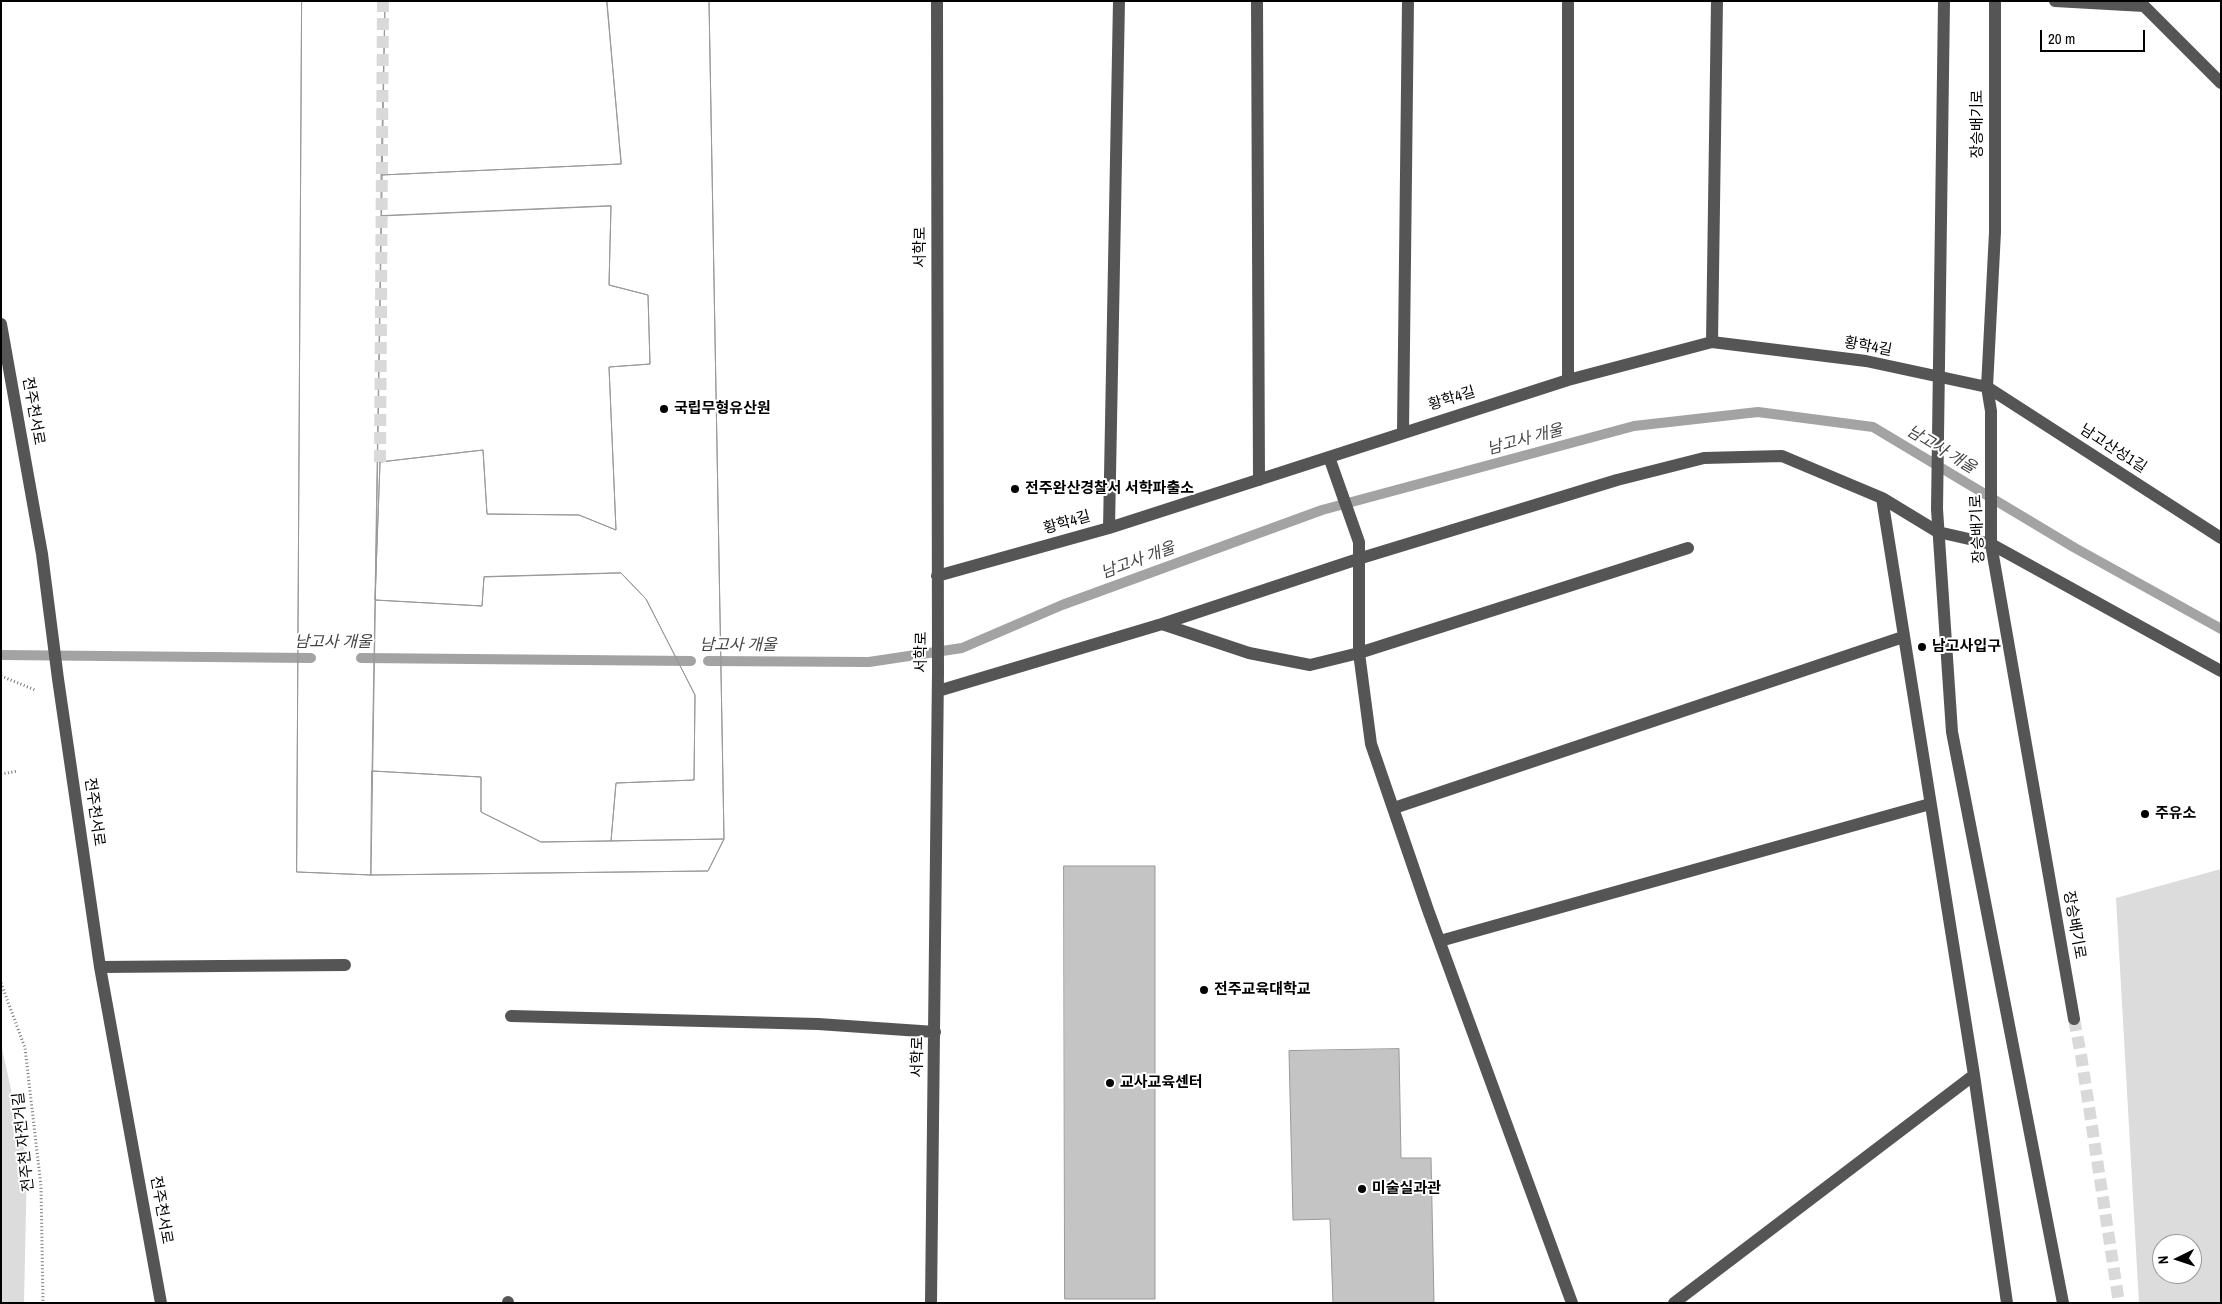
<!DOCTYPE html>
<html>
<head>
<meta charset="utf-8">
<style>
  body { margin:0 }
  #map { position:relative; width:2222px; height:1304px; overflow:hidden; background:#fff; font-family:"Archivo Narrow",sans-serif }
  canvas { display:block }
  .frame { position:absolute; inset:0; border:2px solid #000; pointer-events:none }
  .north { position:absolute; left:2152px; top:1234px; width:50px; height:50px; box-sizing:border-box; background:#fff; border:1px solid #999; border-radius:50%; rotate:266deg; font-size:14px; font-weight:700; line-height:20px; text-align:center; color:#000 }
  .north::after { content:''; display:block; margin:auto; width:18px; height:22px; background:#000; clip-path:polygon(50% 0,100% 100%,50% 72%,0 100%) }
  .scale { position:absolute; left:2040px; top:30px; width:105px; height:22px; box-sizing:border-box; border:2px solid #000; border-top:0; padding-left:6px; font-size:15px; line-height:18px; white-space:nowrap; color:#000; -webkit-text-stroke:4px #fff; paint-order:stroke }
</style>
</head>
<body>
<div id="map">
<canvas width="2222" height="1304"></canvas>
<div class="frame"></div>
<div class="north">N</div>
<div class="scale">20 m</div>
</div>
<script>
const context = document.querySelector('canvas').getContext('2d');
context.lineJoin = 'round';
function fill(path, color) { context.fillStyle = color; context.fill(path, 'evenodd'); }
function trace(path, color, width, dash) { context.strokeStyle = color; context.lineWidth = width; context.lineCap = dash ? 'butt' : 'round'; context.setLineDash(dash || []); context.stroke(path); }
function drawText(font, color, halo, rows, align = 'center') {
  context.font = font + ' "Archivo Narrow","Noto Sans KR",sans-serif'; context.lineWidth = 4; context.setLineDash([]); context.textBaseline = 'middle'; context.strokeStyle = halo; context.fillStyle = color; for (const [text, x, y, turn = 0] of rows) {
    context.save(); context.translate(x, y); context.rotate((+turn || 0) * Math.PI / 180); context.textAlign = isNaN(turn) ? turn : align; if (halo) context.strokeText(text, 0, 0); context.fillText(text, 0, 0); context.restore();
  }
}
fill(new Path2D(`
  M2221,869v434h-82l-23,-405zM2162,1244h30v30h-30z
  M1,1044l26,118 -3,141h-23z`), '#dcdcdc');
trace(new Path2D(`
  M1,655l310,3
  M361,658l330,3
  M708,661l161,1 93,-14 100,-43 260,-95 312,-84 124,-14 115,15 202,121 146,81`), '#a3a3a3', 10);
const building = new Path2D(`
  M302,1h83l-4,174 240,-11 -14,-163h102l15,838 -16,32 -337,4 -74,-3zM611,206l-2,79 39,10 2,69 -41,3 7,163 -37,-15 -92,-1 -4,-64 -103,12 -5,138 6,-384zM621,573l25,26 49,96 -1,85 -78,3 -5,58 -70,1 -60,-30v-35l-109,-6 3,-171 107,6 2,-29z
  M302,1h83l-14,874 -74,-3z
  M607,1h102l15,838 -113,2 5,-58 78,-3 1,-85 -49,-96 -25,-26 -137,4 -2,29 -107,-6 5,-138 103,-12 4,64 92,1 37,15 -7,-163 41,-3 -2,-69 -39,-10 2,-79 -230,10v-41l240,-11z
  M372,771l109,6v35l60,30 183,-3 -16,32 -337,4z
  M1064,866h91v433h-90z
  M1399,1049l2,109h30l3,145h-101l-3,-84 -37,1 -4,-169z`);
fill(building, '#c4c4c4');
trace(building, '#999', 1);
trace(new Path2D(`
  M380,462l3,-461
  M2074,1019l7,36 38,248`), '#d9d9d9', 12, [12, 6]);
trace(new Path2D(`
  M1,676l34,14
  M1,774l17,-3
  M1,983l24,65 16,138 2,117`), '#777', 3, [1, 2.5]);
trace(new Path2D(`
  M1257,1l2,479
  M1944,1l-7,508 15,223 111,571
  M1995,1v231l-8,155 4,24v133l83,475
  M2055,1l89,5 77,77
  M1,324l41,230 16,125 42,288 61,336
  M1712,342l5,-341
  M1568,380v-379
  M1403,432l5,-431
  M1329,457l30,85v111l12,91 57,166 144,393
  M1882,498l92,577 33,228
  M1109,528l10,-527
  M937,576l172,-48 459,-148 144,-38 154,19 121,26 234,151
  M1162,624l87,29 61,12 49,-12 329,-105
  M938,691l224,-67 196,-65 259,-79 87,-22 78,-2 100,42 56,34 53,12 230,127
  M1394,808l509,-171
  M1440,941l490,-137
  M100,967l245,-2
  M511,1016l307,8 117,8
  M508,1303v-1
  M931,1303l7,-631 -1,-671
  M1674,1303l300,-228`), '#555', 12);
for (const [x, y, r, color] of [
  [664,409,5,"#000"],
  [1015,489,5,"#000"],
  [1922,647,5,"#000"],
  [2145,814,5,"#000"],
  [1204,990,5,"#000"],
  [1110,1083,5,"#000"],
  [1362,1189,5,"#000"]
]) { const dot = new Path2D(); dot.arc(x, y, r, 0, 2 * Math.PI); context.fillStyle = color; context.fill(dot); trace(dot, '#fff', 2); }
drawText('15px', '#000', '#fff', [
  ["장승배기로",1978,124,-90],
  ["서학로",921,247,-90],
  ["황학4길",1868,347,10],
  ["황학4길",1452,399,-17],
  ["전주천서로",33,411,80],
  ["남고산성1길",2113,449,33],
  ["황학4길",1067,523,-16],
  ["장승배기로",1978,529,-93],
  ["서학로",922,652,-90],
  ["전주천서로",94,812,82],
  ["장승배기로",2074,925,80],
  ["서학로",918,1057,-89],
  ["전주천 자전거길",24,1142,-96],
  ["전주천서로",161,1210,80]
]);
drawText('bold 15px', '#000', '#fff', [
  ["국립무형유산원",674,409],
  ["전주완산경찰서 서학파출소",1025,489],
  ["남고사입구",1932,647],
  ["주유소",2155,814],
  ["전주교육대학교",1214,990],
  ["교사교육센터",1120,1083],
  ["미술실과관",1372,1189]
], 'left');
drawText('italic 16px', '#444', '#fff', [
  ["남고사 개울",1525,440,-15],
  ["남고사 개울",1941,450,31],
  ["남고사 개울",1138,561,-20],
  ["남고사 개울",333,643],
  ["남고사 개울",738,646]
]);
</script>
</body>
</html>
